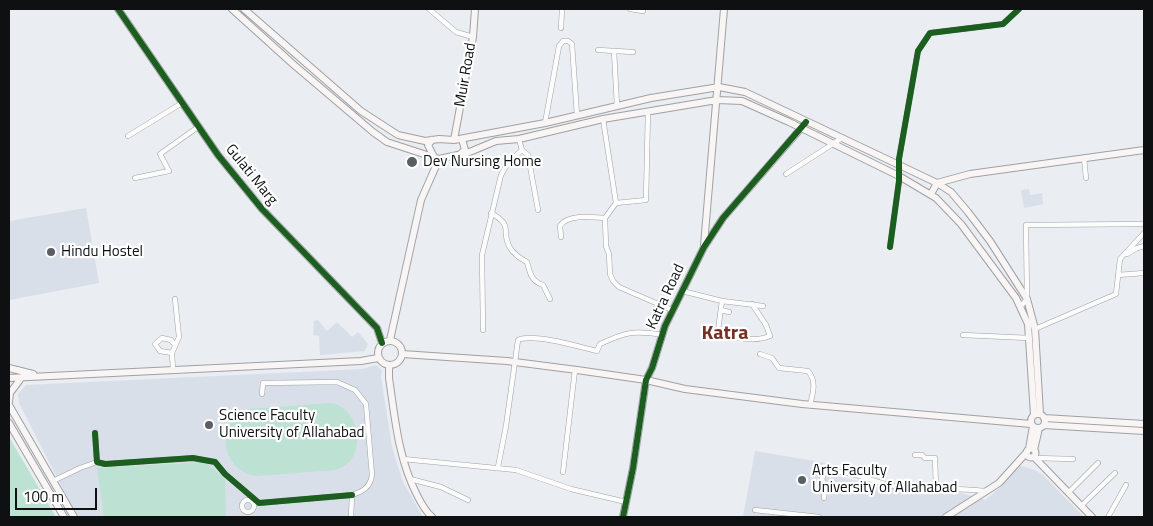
<!DOCTYPE html>
<html>
<head>
<meta charset="utf-8">
<style>
  body { margin:0 }
  #map { position:relative; width:1153px; height:526px; overflow:hidden; background:#eaedf1; font-family:"Titillium Web",sans-serif }
  canvas { display:block }
  .frame { position:absolute; inset:0; border:10px solid #0e1012; pointer-events:none }
  .scale { position:absolute; left:15px; top:488px; width:82px; height:22px; box-sizing:border-box; border:2px solid #0e1012; border-top:0; padding-left:6px; font-size:15px; line-height:18px; white-space:nowrap; color:#0e1012; -webkit-text-stroke:4px #fff; paint-order:stroke }
</style>
</head>
<body>
<div id="map">
<canvas width="1153" height="526"></canvas>
<div class="frame"></div>
<div class="scale">100 m</div>
</div>
<script>
const context = document.querySelector('canvas').getContext('2d');
context.lineJoin = 'round';
function fill(path, color) { context.fillStyle = color; context.fill(path, 'evenodd'); }
function trace(path, color, width, dash) { context.strokeStyle = color; context.lineWidth = width; context.lineCap = dash ? 'butt' : 'round'; context.setLineDash(dash || []); context.stroke(path); }
function drawText(font, color, halo, rows, align = 'center') {
  context.font = font + ' "Titillium Web",sans-serif'; context.lineWidth = 4.5; context.setLineDash([]); context.textBaseline = 'middle'; context.strokeStyle = halo; context.fillStyle = color; for (const [text, x, y, turn = 0] of rows) {
    context.save(); context.translate(x, y); context.rotate((+turn || 0) * Math.PI / 180); context.textAlign = isNaN(turn) ? turn : align; if (halo) context.strokeText(text, 0, 0); context.fillText(text, 0, 0); context.restore();
  }
}
fill(new Path2D(`
  M1029,189l1,6 12,-2 1,11 -19,4 -3,-18z
  M86,208l13,75 -90,17v-79z
  M318,320l9,11 10,-9 15,15 6,-5 10,12 -3,7 -45,4 -1,-19 -6,-1 1,-14z
  M376,365l6,5 -1,7 11,70 11,35 20,35h-346l-58,-114 -1,-9 8,-9 337,-16z
  M755,451l71,12 1,11 47,11 81,6 30,9 17,-14 6,-10 10,-11 17,5 8,5 41,42h-341z`), '#d9dfe8');
fill(new Path2D(`
  M331,403c24,4 34,37 20,57 -4,5 -10,8 -16,10l-79,6c-35,-6 -43,-54 -7,-67z
  M9,437l47,80h-47z
  M205,462l20,17 1,38h-122l-7,-49z`), '#bde1d2');
const street = new Path2D(`
  M429,9l27,23 17,5
  M630,9l13,2
  M561,28l1,-19
  M598,50l35,2
  M614,51l3,55
  M603,119l13,84 30,-3 2,-89
  M545,123l14,-77 4,-5h5l4,3 5,71
  M128,136l54,-33
  M519,139l3,11 6,5 10,55
  M1084,158l2,20
  M786,174l56,-36
  M135,178l34,-7 -9,-17 38,-27
  M616,203l-11,15 1,28 3,8 1,20 3,7 6,6 53,23
  M491,213c23,13 10,17 18,33 4,8 11,12 18,16 3,11 4,19 16,23l7,14
  M561,237l-1,-11c7,-12 32,-9 45,-8
  M890,247l9,-66v-22l19,-108 12,-18 73,-9 16,-15
  M1127,254l10,-6 7,-2
  M1118,275l26,-2
  M682,291l40,10 41,5
  M722,301l-4,29c15,9 37,12 52,6l-4,-11 -14,-21
  M1020,307l7,-8 -1,-74 118,-1
  M721,310l8,2
  M1035,329l81,-35 4,-35 24,-26
  M483,330l-1,-75 19,-80 7,-12 14,-13
  M963,335l66,3
  M172,353l-12,-2 -5,-7 7,-6 9,2 4,5
  M760,354l12,4 7,10 29,3c9,10 5,22 2,34
  M173,370l-1,-17 7,-16 -4,-38
  M262,394l1,-11 74,-1 18,8 11,14 6,71c-2,13 -9,16 -20,20l-1,22
  M95,433l2,29 8,2 88,-6 22,4 10,12 34,29 93,-8
  M915,455h7l3,3h10l1,30
  M1035,458l38,1
  M403,459l113,11 55,19 55,13
  M498,467l8,-41 12,-86c15,-7 62,7 79,11l3,-7c26,-12 34,-14 62,-9
  M563,472l12,-102
  M410,479l31,8 27,13
  M53,481l27,-13 17,-6
  M1068,493l30,-30
  M824,498l1,-9 -3,-11 3,-5c25,-6 51,12 75,14 29,2 57,1 86,4
  M242 506a6 6 0 1 1 12 0a6 6 0 1 1-12 0Z
  M1081,506l34,-33
  M755,510l64,7
  M1108,517l18,-32`);
const secondary = new Path2D(`
  M118,9l100,146 44,54 115,119 5,15
  M232,9l62,56 79,67 14,10 52,17 28,-6 29,-12 23,-2 84,-20 114,-19 25,1 47,21 110,54 37,22 25,26 55,74 12,26 6,91
  M244,9l117,102 37,24 27,6 14,-2 15,1 91,-17 106,-25 68,-11 26,5 192,91 14,9 17,20 22,29 37,58 8,30 5,85
  M432,140l-4,5 6,12
  M454,140l19,-103 2,-28
  M460,154l5,-4 -3,-11
  M931,194l6,-11 33,-9 174,-24
  M704,245l20,-236
  M390,340l31,-140 18,-41
  M378 353a12 12 0 1 1 24 0a12 12 0 1 1-24 0Z
  M402,354l105,7 70,9 69,10 39,9 117,15 229,20
  M389,366v12c6,40 9,80 28,117 4,8 8,16 15,22
  M9,368l24,6
  M9,378l352,-17 17,-3
  M9,402l1,-9 12,-16
  M9,405l65,112
  M1031 421a7 7 0 1 1 14 0a7 7 0 1 1-14 0Z
  M1044,418l100,6
  M9,423l55,94
  M1044,425l100,6
  M1026.5 453a4.5 4.5 0 1 1 9 0a4.5 4.5 0 1 1-9 0Z
  M1029,449l4,-23
  M1034,450l5,-22
  M1034,457l58,60
  M623,517l10,-49 13,-88 6,-12 13,-42 39,-79 19,-29 80,-92
  M946,517l53,-34 28,-31`);
trace(street, '#9fa1a4', 5.5);
trace(secondary, '#9fa1a4', 8);
trace(street, '#fcfcfd', 4.5);
trace(secondary, '#f8f5f4', 6);
trace(new Path2D(`
  M118,9l100,146 44,54 115,119 5,15
  M890,247l9,-66v-22l19,-108 12,-18 73,-9 16,-15
  M95,433l2,29 8,2 88,-6 22,4 10,12 34,29 93,-8
  M623,517l10,-49 13,-88 6,-12 13,-42 39,-79 19,-29 83,-96`), '#1b5e20', 6);
for (const [x, y, r, color] of [
  [412,162,6,"#5b5d60"],
  [51,252,5,"#5b5d60"],
  [209,425,5,"#5b5d60"],
  [802,480,5,"#5b5d60"]
]) { const dot = new Path2D(); dot.arc(x, y, r, 0, 2 * Math.PI); context.fillStyle = color; context.fill(dot); trace(dot, '#fff', 2); }
drawText('15px', '#0e1012', '#fff', [
  ["Muir Road",466,75,-80],
  ["Gulati Marg",251,175,51],
  ["Katra Road",666,297,-65]
]);
drawText('15px', '#0e1012', '#fff', [
  ["Dev Nursing Home",423,162],
  ["Hindu Hostel",61,252],
  ["Science Faculty",219,416],
  ["University of Allahabad",219,433],
  ["Arts Faculty",812,471],
  ["University of Allahabad",812,488]
], 'left');
drawText('bold 20px', '#763126', '#fff', [
  ["Katra",725,334]
]);
</script>
</body>
</html>
